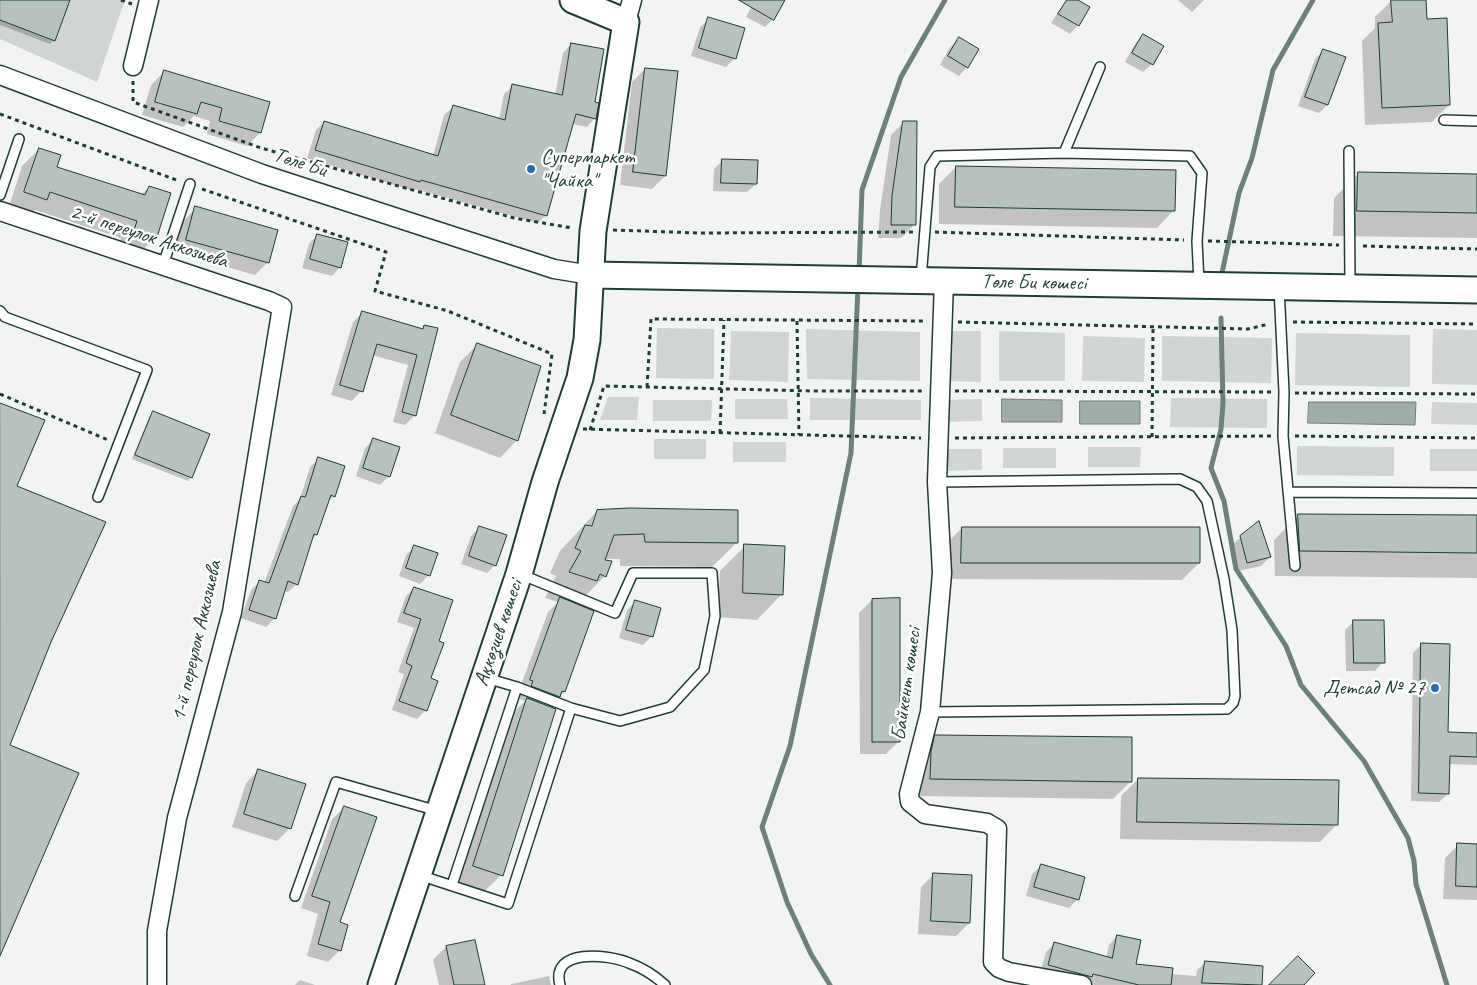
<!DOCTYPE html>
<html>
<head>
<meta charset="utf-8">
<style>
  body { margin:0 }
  canvas { display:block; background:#f2f3f3 }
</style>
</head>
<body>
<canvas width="1477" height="985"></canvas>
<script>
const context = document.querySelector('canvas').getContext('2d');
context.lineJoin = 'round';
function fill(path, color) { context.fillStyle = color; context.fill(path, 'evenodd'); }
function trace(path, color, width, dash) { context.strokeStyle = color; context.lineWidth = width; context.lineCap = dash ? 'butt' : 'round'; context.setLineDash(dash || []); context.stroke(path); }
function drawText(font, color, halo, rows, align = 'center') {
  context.font = font + ' Caveat,sans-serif'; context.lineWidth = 5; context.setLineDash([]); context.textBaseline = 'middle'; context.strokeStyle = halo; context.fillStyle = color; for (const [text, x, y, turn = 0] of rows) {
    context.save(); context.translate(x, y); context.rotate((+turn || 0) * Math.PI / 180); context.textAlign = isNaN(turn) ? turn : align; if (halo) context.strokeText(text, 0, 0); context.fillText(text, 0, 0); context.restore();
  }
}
fill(new Path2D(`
  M0,0h125l-28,82 -97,-43z
  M657,328l57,1v50l-58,-1z
  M806,329l114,3v49l-113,-2z
  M1433,329l44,1v55l-45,-1z
  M731,331l58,1 -1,50 -59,-2z
  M946,331h35v51l-36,-1z
  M999,331l66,2v48h-66z
  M1296,333l114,2v52l-115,-2z
  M1083,336l62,2 -1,44 -62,-1z
  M1162,336l110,2 -1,45 -109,-2z
  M608,397h31l-2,23h-37z
  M810,398l111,2v20h-111z
  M1171,398l96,1v29l-97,-1z
  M735,399h52l1,20h-53z
  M982,399v22l-38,1 -1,-22z
  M653,400h59l-1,21h-58z
  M1432,402l45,1v22l-46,-1z
  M654,439h52v20h-52z
  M733,442h53v20h-53z
  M1297,446l97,1v29l-97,-1z
  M1088,447h53l-1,20h-52z
  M1003,448h53v20h-53z
  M943,449h39v21l-38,1z
  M1430,449h47v22h-47z`), '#ced5d3');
const water = new Path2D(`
  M1002,399l60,1v22h-60z
  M1080,401h60v23h-60z
  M1309,402h107l-1,23 -107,-2z`);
fill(water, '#a1adaa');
trace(water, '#6d807b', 1);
fill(new Path2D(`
  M0,0h59l-5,40 -4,4 -50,-19z
  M755,0h29l-11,19 -8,8 -19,-10z
  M1066,0h9l3,25 -8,9 -19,-11z
  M1178,0h26l-12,12z
  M1392,0h33l1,20 23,85 -17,17 -67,3 -3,-84 13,-13v-11z
  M709,19l26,39 -9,9 -35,-11 9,-29z
  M1143,35l9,29 -9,8 -18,-10 10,-18z
  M959,39l8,28 -8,9 -19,-11 10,-18z
  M571,44l22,59 2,15 -8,9 -15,-3 -26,91 -8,8 -126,-35 -1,2 -104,-32 9,-28 8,-8 109,34 11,-41 9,-8 46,12 5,-25 9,-8 42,9 8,-42z
  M1323,50l21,8 -17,47 -8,8 -21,-7 17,-47z
  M645,69l20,107 -13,13 -32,-4 12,-103z
  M164,72l105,30 -9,31 -13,13 -40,-12 3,-13 -16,-5 -11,11 -41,-12 9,-30z
  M904,122l10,103 -13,13h-23l2,-28 11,-75z
  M39,149l17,18 85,28 8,-8 7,49 -17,18 -21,-7 3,-9 -86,-28 -6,7 -21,-7 14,-44z
  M723,160l33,24 -9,8 -34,-1 1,-22z
  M956,167l218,43 -17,18 -218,-4v-40z
  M1359,173l118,2v63l-144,-2 1,-38z
  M196,208l72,54 -13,13 -81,-23 9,-31z
  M317,235l23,32 -8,9 -30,-8 7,-24z
  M363,312l58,18 4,-4 -10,89 -10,10 -12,-3 15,-57 -36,-10 -11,36 -9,10 -21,-6 22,-73z
  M478,344l39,96 -17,18 -65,-25 25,-71z
  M153,413l38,64 -3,4 -56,-22 17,-42z
  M374,439l15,37 -9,9 -24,-9 9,-28z
  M319,459l15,37 -7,6 -11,33 -5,5 -14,44 -9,8 -4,-1 -9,27 -9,9 -25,-9 10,-28 9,-9 4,2 29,-77 7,-7 10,-32z
  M597,511l140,31 -25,25 -92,-1v-7h-19l4,17 -25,25 -3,-1 -4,4 -9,88 -16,15 -47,168 -17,17 -27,-8 53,-168 15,-15 -6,-2 1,-5 -2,-1 30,-81 10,-10 -13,-4 11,-22 -6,-3 10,-22z
  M1299,515l178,2v61l-202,-2 -1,-36z
  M480,527l15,38 -8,8 -26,-9 10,-28z
  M962,528l237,35 -17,17 -237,-1v-34z
  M1241,537l29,20 -9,9 -22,5 -7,-26z
  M415,546l13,30 -8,8 -21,-8 7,-21z
  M745,546l37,48 -25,26 -39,-3 2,-46z
  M414,588l23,54 -11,68 -9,9 -25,-9 12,-36 -6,-2 16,-44 -17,-6 9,-26z
  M872,600l27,141 -13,13h-26l-1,-141z
  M635,602l17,34 -9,9 -24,-7 8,-28z
  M1354,621l29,41 -8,9h-29l-1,-41z
  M1421,645l26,89h30v31l-29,-1v30l-9,8 -28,-1 2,-148z
  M936,736l195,45 -18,18 -199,-3 4,-43z
  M259,770l31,58 -13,13 -45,-14 14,-44z
  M1138,779l199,45 -17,18 -200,-3 1,-43z
  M345,807l-7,116 2,27 -12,12 -21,-6 11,-42 -17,-6 31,-89z
  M1458,845h19v55l-34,-1 2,-41z
  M1041,866l37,33 -9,9 -43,-12 6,-22z
  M934,874l35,49 -13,13 -38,-2 3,-47z
  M1117,936l17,29 37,9 25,2 1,-6 9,-8 56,5 -1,18h-166l-55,-12 6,-21 9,-9 51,15 3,-13z
  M446,947l37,38h-44l-6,-25z
  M549,976l2,9h-40v-1z
  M300,980l15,5h-20z`), '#0003');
trace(new Path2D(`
  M859,273l3,-83 39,-113 44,-77
  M1222,273l17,-80 13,-35 21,-88 40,-70
  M1221,318l2,85 -2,26 -10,39 13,33 12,68 50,77 15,39 63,76 44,77 6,23 2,23 31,101
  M830,985l-19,-31 -24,-52 -25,-75 28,-81 61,-293 7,-167`), '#6d807b', 5);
const building = new Path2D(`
  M0,0h70l-15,41 -55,-21z
  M739,0h46l-11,20z
  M1067,0h11l12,7 -11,19 -21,-12z
  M1391,0h35l1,19 20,-1 3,87 -68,3 -4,-85 14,-1z
  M708,17l37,11 -9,31 -37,-11z
  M1143,34l21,12 -11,19 -21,-12z
  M959,37l20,12 -11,19 -20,-12z
  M571,43l33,6 -9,53 4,1 -3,16 -20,-5 -29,102 -126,-36 -1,2 -105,-32 9,-29 114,35 15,-51 52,15 7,-36 50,11z
  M1323,49l23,8 -18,48 -23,-8z
  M645,68l33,3 -12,105 -33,-4z
  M164,70l106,32 -9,31 -42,-12 3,-13 -21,-6 -4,12 -42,-12z
  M903,121h14l-1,104h-25l1,-29z
  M39,148l22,7 -4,12 88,28 4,-9 22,7 -14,44 -23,-7 3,-9 -87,-29 -3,8 -23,-8z
  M722,159l36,1 -1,24 -36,-1z
  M956,166l220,4 -1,41 -220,-4z
  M1358,172l119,2v39l-120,-2z
  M195,206l83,24 -9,33 -83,-23z
  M317,234l31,8 -7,26 -31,-9z
  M362,311l61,18 1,-4 14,3 -22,88 -14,-4 15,-57 -40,-11 -14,48 -23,-7z
  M477,343l64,23 -23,75 -67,-26z
  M0,403l45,17 -28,66 89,36 -55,120 -41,103 69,28 -79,183z
  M153,411l57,23 -18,44 -57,-23z
  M373,438l27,9 -10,30 -27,-9z
  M318,457l27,9 -10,31 -4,-2 -14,40 -3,-1 -16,51 -10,-4 -12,38 -27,-9 10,-30 10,3 32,-87 4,1z
  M630,508l108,2v33l-93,-1 -1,-8 -30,1 -9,25 7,1 -6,16 -6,-3 -3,7 -28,-9 12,-21 -6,-3 10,-23 7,1 5,-16z
  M1298,514l179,1v38l-177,-2z
  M1259,521l12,36 -24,6 -7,-27z
  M479,526l28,9 -11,31 -27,-10z
  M962,527h238v36h-239z
  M744,544l41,2 -2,49 -40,-2z
  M414,545l24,8 -8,23 -24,-8z
  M414,587l39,13 -14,41 5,2 -13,35 7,3 -11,30 -28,-10 13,-35 -6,-3 15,-44 -17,-6z
  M560,597l34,14 -29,81 -3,-1 -2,6 -29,-11 2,-5 -3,-1z
  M900,598v144h-28v-143z
  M635,600l26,8 -8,29 -27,-7z
  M1353,620h31l1,43h-31z
  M1421,643l29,1 -2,88 29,1v24l-27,-1 -1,38 -30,-1z
  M527,698l29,11 -53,167 -30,-10z
  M935,735l197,2v45l-202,-3 1,-27z
  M258,769l48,15 -15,45 -47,-15z
  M1138,778l201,2 -1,45 -201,-3z
  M344,806l33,11 -37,105 8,3 -7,26 -23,-7 12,-42 -18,-6z
  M1457,843l20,1v43l-21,-1z
  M1041,864l44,13 -6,23 -45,-13z
  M933,873l39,2 -2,48 -39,-2z
  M1117,935l24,5 -5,24 37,4 -2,17h-32l-46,-11 -1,3 -44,-12 6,-23 58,16z
  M475,940l10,45h-31l-8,-39z
  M1298,956l17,17 -11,12h-35z
  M1205,961l58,5 -1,19 -60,-2z`);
fill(building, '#b7c1bd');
trace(building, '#1f3d34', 1);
const lane = new Path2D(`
  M1444,120l33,1
  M1349,151l1,135
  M1064,153l36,-86
  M0,195l19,-56
  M163,265l27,-81
  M921,279l9,-112 7,-11 127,-3 126,3 12,17 -5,68 2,42
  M1279,287l5,105 -1,44 12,130
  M0,311l5,6 142,53 -49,127
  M1288,492l189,1
  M486,678l31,9 54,21 49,13 50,-14 34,-37 11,-54 -3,-43h-79l-18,40 -95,-39
  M930,712l297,-3 6,-6 2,-7 -3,-66 -8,-51 -17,-78 -10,-14 -17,-8 -243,3
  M419,875l89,29 63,-196
  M452,885l65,-198
  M295,896l41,-114 102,29
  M560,985c-10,-37 48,-31 69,-22 14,5 25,12 36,22`);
const street = new Path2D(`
  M626,22l6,-22
  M133,66l16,-66
  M0,75l262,99 292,95 37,6
  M0,211l269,90 13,6 -50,305 -55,206 -20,113v54
  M944,281l-7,201 5,91 -12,139 -21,82 1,8 15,12 62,9 10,6 -4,133 6,6 10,4 73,13`);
const secondary = new Path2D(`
  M591,275l886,15
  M381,985l138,-411 26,-92 35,-104 7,-38 6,-109 33,-209 -53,-22`);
trace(lane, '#1f3d34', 12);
trace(street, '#1f3d34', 21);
trace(secondary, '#1f3d34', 29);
trace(new Path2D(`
  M121,0l11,4
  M133,81v21l128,46 253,70 58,10
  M0,114l179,67
  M202,189l184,63 -11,39 73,20 104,43 -8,60
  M613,230l86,3 215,-1
  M935,232l249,8
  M1208,241l131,4
  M1363,246l114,3
  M797,321l2,114
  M958,322l290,7 21,-5
  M1293,322l184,2
  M647,387l4,-68 276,2
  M955,391l316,1
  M1295,393l182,1
  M0,394l108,46
  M583,429l338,9
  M590,430l14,-44 208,5h112
  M720,433l4,-113
  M1295,436l182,2
  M1152,437l1,-110
  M955,438l316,-2`), '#1f3d34', 3, [4, 4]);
trace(lane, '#fff', 9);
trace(street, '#fff', 18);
trace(secondary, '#fff', 25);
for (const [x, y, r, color] of [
  [531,169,5,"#1f6fb2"],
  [1435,688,5,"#1f6fb2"]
]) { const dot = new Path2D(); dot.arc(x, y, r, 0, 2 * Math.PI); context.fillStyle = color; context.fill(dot); trace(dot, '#fff', 2); }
drawText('21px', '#1f3d34', '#fff', [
  ["Супермаркет",541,157],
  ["\"Чайка\"",541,181],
  ["Детсад № 27",1425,688,"right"]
], 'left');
drawText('21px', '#1f3d34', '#fff', [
  ["Төле Би",300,163,18],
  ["2-й переулок Аккозиева",149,237,18],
  ["Төле Би көшесі",1034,283,1],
  ["Ақкөзиев көшесі",499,633,-71],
  ["1-й переулок Аккозиева",197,641,-77],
  ["Байкент көшесі",907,684,-82]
]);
</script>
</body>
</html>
